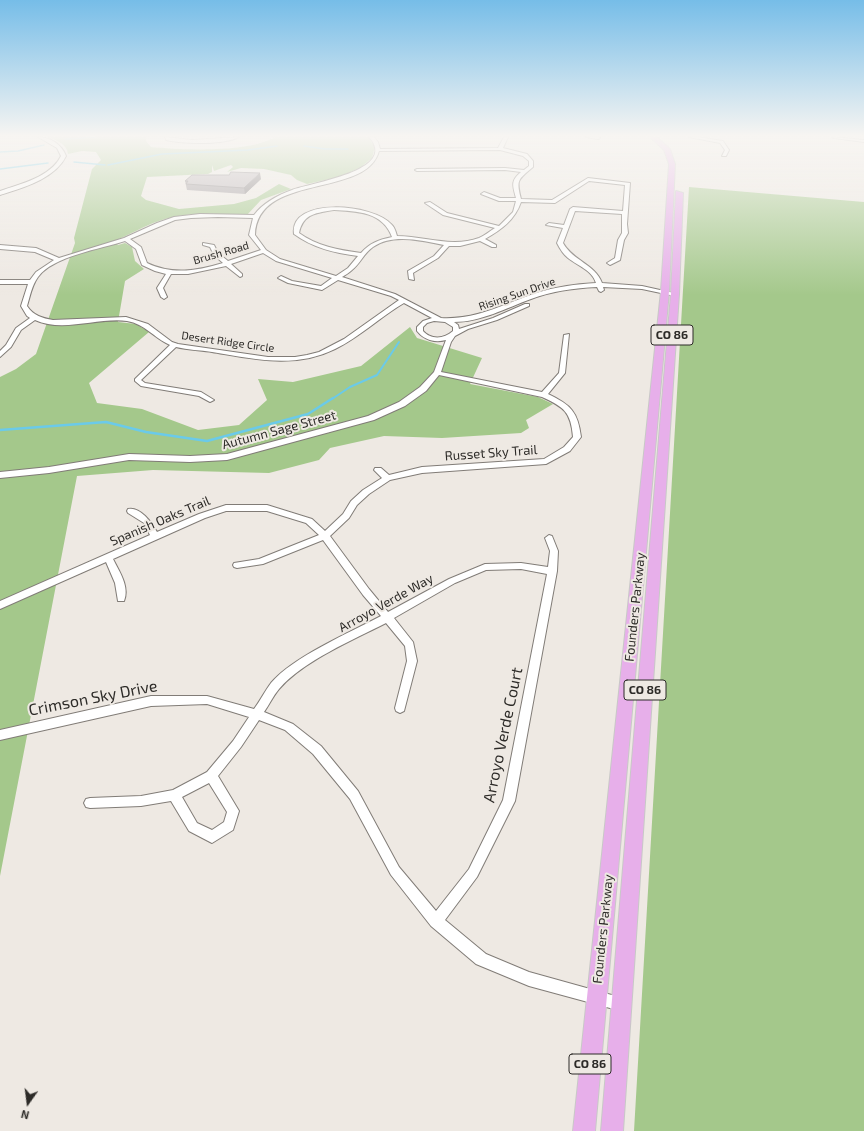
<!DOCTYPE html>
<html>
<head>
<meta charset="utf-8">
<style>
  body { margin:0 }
  #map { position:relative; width:864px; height:1131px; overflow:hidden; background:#eee9e3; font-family:"Exo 2",sans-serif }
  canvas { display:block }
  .north { position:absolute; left:8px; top:1083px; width:40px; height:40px; -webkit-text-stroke:3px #eee9e3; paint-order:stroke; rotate:194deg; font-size:11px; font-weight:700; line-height:16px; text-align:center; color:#2d2b28 }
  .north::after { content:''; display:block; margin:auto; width:14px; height:18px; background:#2d2b28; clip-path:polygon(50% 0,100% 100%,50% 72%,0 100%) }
</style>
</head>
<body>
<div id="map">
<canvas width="864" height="1131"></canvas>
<div class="north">N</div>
</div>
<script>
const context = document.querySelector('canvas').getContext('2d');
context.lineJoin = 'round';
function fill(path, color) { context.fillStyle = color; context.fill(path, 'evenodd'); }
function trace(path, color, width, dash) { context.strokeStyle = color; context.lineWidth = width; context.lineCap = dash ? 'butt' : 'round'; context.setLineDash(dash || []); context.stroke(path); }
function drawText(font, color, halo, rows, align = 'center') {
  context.font = font + ' "Exo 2",sans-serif'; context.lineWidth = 4; context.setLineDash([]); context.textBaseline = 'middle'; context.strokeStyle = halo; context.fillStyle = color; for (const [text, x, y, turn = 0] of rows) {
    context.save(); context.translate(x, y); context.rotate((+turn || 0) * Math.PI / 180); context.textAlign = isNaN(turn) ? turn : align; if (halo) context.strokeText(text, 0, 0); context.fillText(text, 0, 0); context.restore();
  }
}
fill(new Path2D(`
  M49,137h97v4l5,6c33,3 96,6 124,-10h93l7,10 -3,11 -12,10 -21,9 -32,7 -10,-4 -6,-5 -27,-6 -23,-1 -14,4 6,-5 -2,-2 -17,6 -2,-6v7l-4,2 -61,3 -6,19 5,4 33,9 55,-5 22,-6 23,-14 12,5 -30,11 -14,15c-30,-1 -60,-4 -88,6 -16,5 -29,14 -45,20l4,4 7,-2 7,4 3,14 9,8 -19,12 -7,41 18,2 13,8 -60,51 8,20 45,6 56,21 41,-5 28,-25 -9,-21 35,3 68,-16 49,-39 7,11 65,20 -12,26 68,13 15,7 -27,16 3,8 -8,5 -79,5 -58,-2 -54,12 -11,12 -50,13 -116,-3 -76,6 -77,400v-499l16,-8 20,-15 39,-111 -1,-5 18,-69 9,-9 -5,-8 -14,-1 -14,3c-1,-10 -11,-13 -19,-17z
  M689,187l175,15v929h-230z`), '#a4c88b');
trace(new Path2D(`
  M65,139l32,-2
  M304,146l21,3h23
  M0,152l18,-1 26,-6
  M74,162l31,3
  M108,165l54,-11 86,-4 29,-4
  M0,169l48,-6`), '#6bcae9', 1.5);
trace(new Path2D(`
  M332,399l18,-12 27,-12 22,-33`), '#6bcae9', 2);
trace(new Path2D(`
  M0,430l106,-8 40,10 61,9 101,-27 25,-16`), '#6bcae9', 2.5);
const minor = new Path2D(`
  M38,137c13,0 24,8 28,19 -11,23 -44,32 -66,39v-4c20,-7 51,-14 61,-35l-4,-8z
  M165,137l27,3 47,-3c-15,8 -56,7 -73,3z
  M369,137h5l4,5 2,7 118,-1 6,-11h4l-5,11 24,6 6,7v6c-15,13 -17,12 -12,32l31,1 36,-22 42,5 -3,41 1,9 -4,7 -4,20 -10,5 -3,-2 8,-5 3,-18 4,-7v-19l-47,-3 -12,32c10,18 32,21 39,40l40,3 36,8 -3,2 -33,-7 -39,-2 1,3 -3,2 -2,-1 -2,-4c-23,1 -45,4 -66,12 -25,9 -50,23 -77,23l4,3 1,4 34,-11 32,-14h4v2l-32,14 -29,9 -13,7 -4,6 -10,30 101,20 17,-19 5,-38 5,-1 -4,39 -17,21c23,11 30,18 33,43l-11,14 -24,13 -124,9 -32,7 -21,14 -12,11 -8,13 -19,18 39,53 19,23 61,-33 36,-15 36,-1 27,4 2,-16 -5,-13 4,-3 3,1 6,15 -1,20 -42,230 -38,76 -32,43 41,34 43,18 97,27 2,5 -2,5 -5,2 -92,-25 -53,-22 -45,-38 -40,-51 -41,-76 -37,-45 -28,-24 -26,-10 -18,27 -23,29 21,35 -6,19 -21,13 -23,-12 -18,-30 -30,5 -51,2 -4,-1 -2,-4 2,-4 4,-1 51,-2 32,-6 34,-18 26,-31 16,-24 -42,-13 -56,2 -151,34v-10l151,-34h56l47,13c6,-8 11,-18 17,-26 22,-26 78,-50 110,-67l-18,-21 -40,-55 -60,24 -26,4 -3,-1 -1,-2 1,-2 25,-4 60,-24 -13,-12 -39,-12h-41l-21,7 -92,41c6,12 17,28 11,42h-6l-3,-18 -9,-21 -106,47v-8l150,-66 -6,-12 -16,-10 -1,-2 1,-2c12,-3 24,14 29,23l42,-18 27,-9h41l45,14 13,12 18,-17 8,-13 12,-11 19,-12 -8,-8 1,-2h6l8,7 33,-8 122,-8 20,-12 9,-10c-2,-25 -9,-30 -31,-40l-103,-22 -13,16 -21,15 -31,14 -147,40 -37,2 -61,-2 -80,13 -49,5v-6l49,-5 80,-13 61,2 37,-2 141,-38 31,-14 21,-15 14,-15 12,-32c-11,3 -22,0 -29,-9v-4l6,-6 9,-3 -28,-15c-24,14 -44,34 -69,46 -40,20 -81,10 -123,3 -12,-2 -24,-2 -36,-5l-35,33 4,3 56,9 13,8 -4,2 -11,-6 -58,-10 -6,-5v-2l35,-34c-16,-7 -25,-21 -43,-24 -28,-4 -64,12 -92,-1l-14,10 -10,17 -11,10v-6l6,-6 10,-17 14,-10 -3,-2 -6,-10 7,-22h-28v-4h30l6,-8 18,-12 -19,-8 -35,-3v-4l36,3 23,10 65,-20 33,-15 17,-6 26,-3 54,1c9,-12 24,-20 38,-25 17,-7 108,-19 77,-53zM500,150l23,6 6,5v5l-5,4 -19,-2 -88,1 -2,1 2,1 88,-1 16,2c-11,9 -8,14 -5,26h-16l-16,-6 -3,2 18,7h17l-3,11 -14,14 -52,-13 -17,-11 -5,1 18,12 52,13c-5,3 -11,8 -16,10 -27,10 -55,-2 -82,-2 -1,-3 -2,-8 -5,-11 -19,-22 -103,-28 -98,9 19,14 41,19 64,22l-10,12 -12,8 -56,-17 -14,-9 -11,-15c2,-63 111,-36 124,-84zM589,181l36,4 -2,26 -50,-4 -3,2 -6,16 -15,-2 -3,2 17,3 -6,15c3,6 6,11 11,15 10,8 24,12 28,25 -20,1 -41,4 -60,10 -32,11 -60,27 -95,25l-46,-24 -53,-17c3,-2 7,-4 10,-7 8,-6 12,-17 21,-23 20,-14 49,-6 71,-2l-10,11 -26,15 1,8 5,1 -1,-7 25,-15 11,-12h11l20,-5 12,6h4v-2l-11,-6c16,-9 30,-19 36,-37l34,1zM334,210c23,1 49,2 58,27 -14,3 -22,6 -31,16 -23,-3 -44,-7 -62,-20 4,-20 18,-20 35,-23zM218,217l35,1 -4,17 12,15 -33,11 -10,-8 -4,-8 -11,-2v2l7,2 4,8 9,8c-26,8 -51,12 -76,0l-6,-16 -11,-8 45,-19 16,-2zM125,241l11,8 6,16 13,6 11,3 -9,14 4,9 3,2 3,-2 -4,-9 8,-14h17l38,-8 14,11 2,-1v-2l-11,-10 32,-11 13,8 56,17 -11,8 -29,-5 -11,-5 -3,2 10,5 34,7 16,-10 53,16 8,4 -55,39 -25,13 -12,3 -12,2h-27l-90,-13 -6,-2 -24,-18 -22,-7 -73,3c-11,-2 -19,-4 -26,-14 3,-10 5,-21 11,-29 15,-21 63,-28 87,-36zM434,321l11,1 8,5v4c-9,8 -22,9 -30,0v-4l4,-4zM521,569l26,5 -44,226 -34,69 -33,42 -37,-44 -41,-76 -37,-45 -28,-22 -29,-12c5,-7 9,-16 15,-23 24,-28 74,-49 107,-66l19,23 2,15 -12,47 1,3 4,2 4,-2 13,-50 -4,-19 -19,-24 61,-35 31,-13zM209,783l18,29 -3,10 -12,8 -15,-7 -15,-26z
  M586,137h13l1,1 -2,1z
  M689,137h9l25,4 6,9 -3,6h-4l3,-6 -5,-7z
  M832,137l32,3v2l-30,-4z`);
const highway = new Path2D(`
  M650,137h7l13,12 5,15 -6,127 -74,840h-22l88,-840 8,-127 -5,-14z
  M676,191l7,2 -4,101 -56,837h-22l70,-837z`);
trace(minor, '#817c77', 2);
trace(highway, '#c8c8c7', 2);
fill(minor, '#fff');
fill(highway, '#e7afea');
fill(new Path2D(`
  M261,179l-16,15 -58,-4 -2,-9z`), '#9f989c');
fill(new Path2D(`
  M260,173l1,6 -16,15 -1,-6z`), '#827c7f');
const building = new Path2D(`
  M231,172l29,1 -16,15 -58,-4 2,-3h-3l7,-6h37z`);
fill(building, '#b9b1b5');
trace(building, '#827c7f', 1);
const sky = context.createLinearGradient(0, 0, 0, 295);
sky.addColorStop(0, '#76bde8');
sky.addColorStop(0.46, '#f7f5f2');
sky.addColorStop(1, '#f7f5f200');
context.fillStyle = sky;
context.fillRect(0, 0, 864, 295);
drawText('11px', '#2d2b28', '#eee9e3', [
  ["Brush Road",221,253,-16],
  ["Rising Sun Drive",517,294,-19],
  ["Desert Ridge Circle",228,342,8]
]);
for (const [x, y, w] of [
  [672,335,42],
  [645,690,42],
  [590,1064,42]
]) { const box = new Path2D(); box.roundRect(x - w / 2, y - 10, w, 20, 3); context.fillStyle = '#eee9e3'; context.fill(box); trace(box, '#2d2b28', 1); }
drawText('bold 12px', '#2d2b28', null, [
  ["CO 86",672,335],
  ["CO 86",645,690],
  ["CO 86",590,1064]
]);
drawText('13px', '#2d2b28', '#eee9e3', [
  ["Autumn Sage Street",279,430,-15],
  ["Russet Sky Trail",491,453,-4],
  ["Spanish Oaks Trail",160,521,-23],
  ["Arroyo Verde Way",386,603,-29],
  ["Founders Parkway",635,607,-84],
  ["Founders Parkway",603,929,-84]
]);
drawText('16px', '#2d2b28', '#eee9e3', [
  ["Crimson Sky Drive",93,698,-11],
  ["Arroyo Verde Court",503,735,-78]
]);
</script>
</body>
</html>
